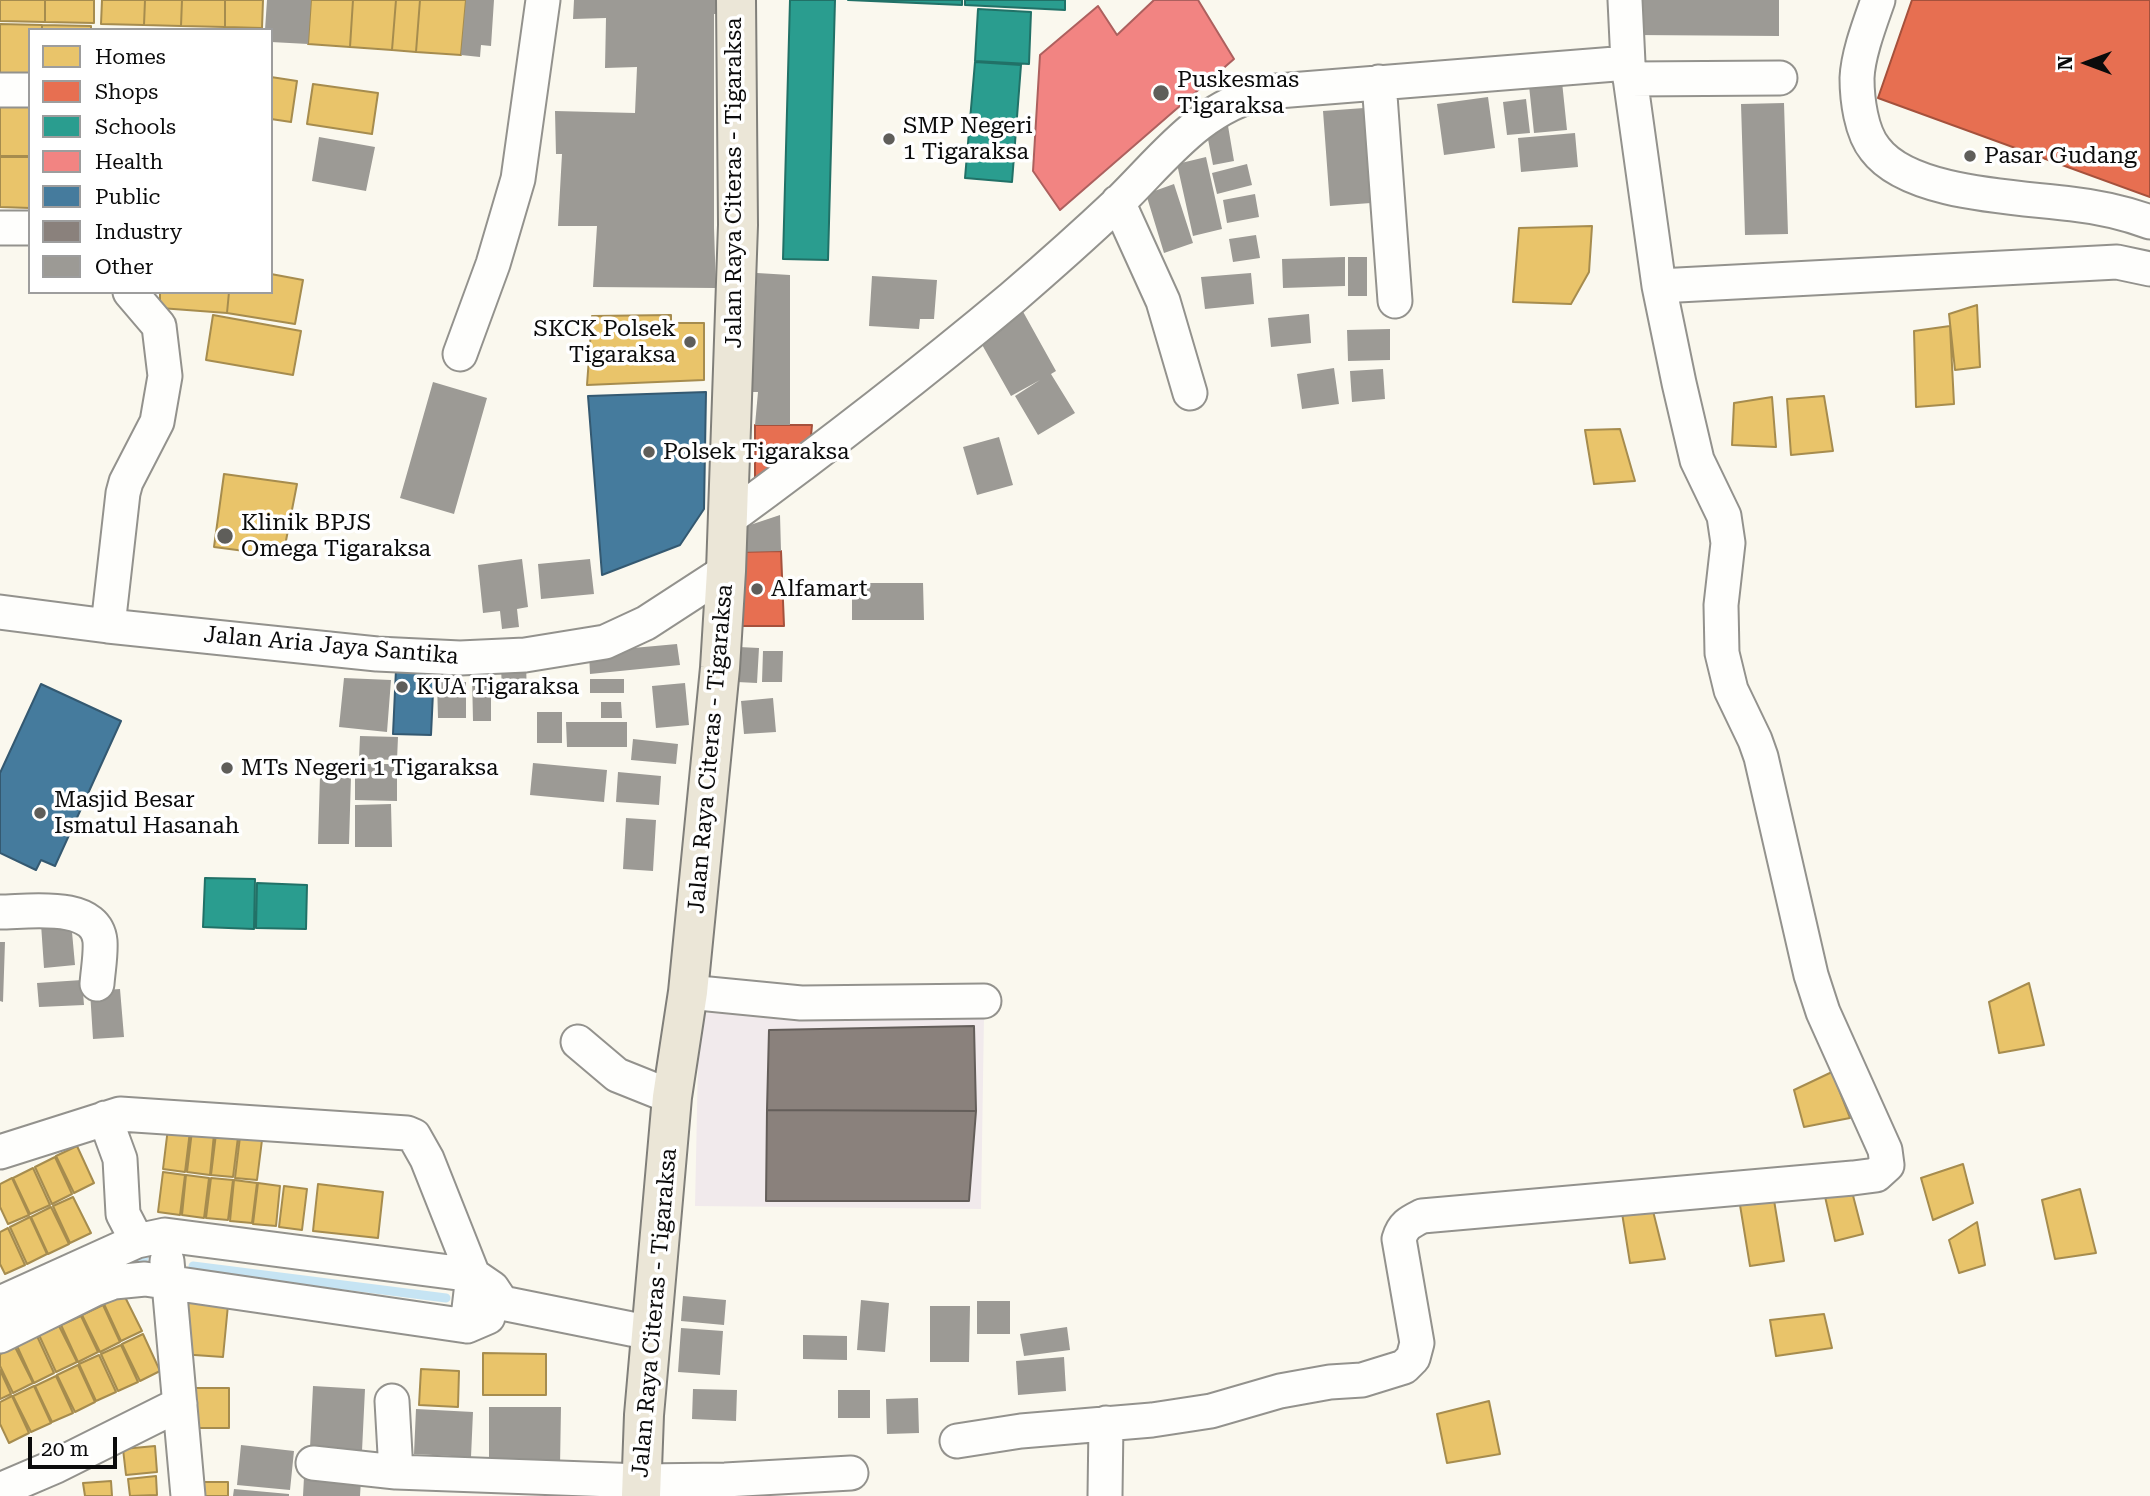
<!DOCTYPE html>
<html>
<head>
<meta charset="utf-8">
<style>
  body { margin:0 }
  #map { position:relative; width:2150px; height:1496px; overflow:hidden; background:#faf8ee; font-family:"Roboto Serif",serif }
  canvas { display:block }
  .legend { position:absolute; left:28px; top:28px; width:245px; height:266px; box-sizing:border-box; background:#fff; border:2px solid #9d9d9d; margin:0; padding:9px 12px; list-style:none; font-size:21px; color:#0b0b0b }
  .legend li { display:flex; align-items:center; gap:14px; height:35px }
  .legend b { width:35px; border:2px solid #9d9d9d }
  .north { position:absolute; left:2052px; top:28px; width:70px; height:70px; -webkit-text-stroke:5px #fff; paint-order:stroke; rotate:270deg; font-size:19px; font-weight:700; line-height:28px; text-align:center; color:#0b0b0b }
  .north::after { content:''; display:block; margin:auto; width:24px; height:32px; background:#0b0b0b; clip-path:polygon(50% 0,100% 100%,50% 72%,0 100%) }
  .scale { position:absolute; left:28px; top:1437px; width:89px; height:32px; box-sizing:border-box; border:4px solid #0b0b0b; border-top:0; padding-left:9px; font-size:21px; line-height:24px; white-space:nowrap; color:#0b0b0b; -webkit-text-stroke:5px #fff; paint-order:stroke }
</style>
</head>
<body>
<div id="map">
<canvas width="2150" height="1496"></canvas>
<ul class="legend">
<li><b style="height:19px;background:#e9c46a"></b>Homes</li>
<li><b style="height:19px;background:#e76f51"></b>Shops</li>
<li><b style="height:19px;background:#2a9d8f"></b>Schools</li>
<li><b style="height:19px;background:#f28482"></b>Health</li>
<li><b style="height:19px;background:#457b9d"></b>Public</li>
<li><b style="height:19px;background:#8a817c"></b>Industry</li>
<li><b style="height:19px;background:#9c9a95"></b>Other</li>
</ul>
<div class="north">N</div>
<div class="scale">20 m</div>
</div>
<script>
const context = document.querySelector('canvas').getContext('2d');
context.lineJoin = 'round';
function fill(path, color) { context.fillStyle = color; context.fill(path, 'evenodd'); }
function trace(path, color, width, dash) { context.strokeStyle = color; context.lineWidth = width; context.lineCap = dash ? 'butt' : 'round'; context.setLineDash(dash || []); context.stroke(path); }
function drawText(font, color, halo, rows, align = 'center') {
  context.font = font + ' "Roboto Serif",serif'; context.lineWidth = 7; context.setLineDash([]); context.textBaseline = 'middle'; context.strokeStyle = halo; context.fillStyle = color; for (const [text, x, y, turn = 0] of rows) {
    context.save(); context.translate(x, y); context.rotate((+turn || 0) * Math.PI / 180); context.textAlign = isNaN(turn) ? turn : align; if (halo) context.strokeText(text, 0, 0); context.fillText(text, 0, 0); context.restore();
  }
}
fill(new Path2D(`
  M699,1013l285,3 -3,193 -286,-3z`), '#f1eaec');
const homes = new Path2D(`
  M0,0h45v22l-45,-1z
  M45,0h49v23l-49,-1z
  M102,0h43l-1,25 -43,-1z
  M145,0h37l-1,26 -37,-1z
  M182,0h43v27l-44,-1z
  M225,0h38l-1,28 -37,-1z
  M311,0h42l-3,47 -42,-3z
  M353,0h43l-4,50 -42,-3z
  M396,0h24l-4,52 -24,-2z
  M420,0h46l-5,55 -45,-3z
  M0,24l42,1v5h-12v45h-30z
  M42,25l49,1v4h-49z
  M271,77l26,4 -6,41 -20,-3z
  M313,84l65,9 -6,41 -65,-10z
  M0,105l30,1v50h-30z
  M0,157h30v51l-30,-1z
  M1592,226l-3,46 -18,32 -58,-2 6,-74z
  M271,274l32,6 -8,44 -68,-11 2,-21h42z
  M160,292h69l-2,21 -67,-5z
  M1977,305l3,62 -25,3 -6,-56z
  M213,315l88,16 -8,44 -87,-15z
  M671,315v8h33v57l-117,5 5,-69z
  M1950,326l4,78 -38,3 -2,-76z
  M1824,396l9,55 -42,4 -4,-56z
  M1772,397l4,50 -44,-2 2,-42z
  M1620,429l15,52 -41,3 -9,-54z
  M224,474l73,10 -14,72 -69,-9z
  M2029,983l15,62 -45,8 -10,-51z
  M1832,1072l18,46 -46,9 -10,-37z
  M168,1128l22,3 -5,41 -22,-3z
  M192,1131l22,3 -4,41 -23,-3z
  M216,1134l22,3 -5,40 -22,-2z
  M240,1137l22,3 -5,40 -22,-2z
  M77,1146l17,37 -20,10 -18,-37z
  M55,1157l17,37 -20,10 -17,-37z
  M1963,1164l10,39 -40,17 -12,-42z
  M33,1168l17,37 -20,9 -17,-36z
  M163,1172l22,3 -5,40 -22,-3z
  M186,1175l23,3 -5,40 -22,-3z
  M12,1178l17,37 -21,9 -8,-17v-23z
  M211,1178l22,2 -5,40 -22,-2z
  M234,1180l23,3 -5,40 -22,-2z
  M258,1183l22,3 -4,40 -23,-2z
  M318,1184l65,8 -5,46 -65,-7z
  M1850,1184l13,50 -28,7 -11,-49z
  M284,1186l23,3 -5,41 -23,-3z
  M1772,1188l12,73 -34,5 -11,-67z
  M2080,1189l16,64 -41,6 -13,-59z
  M73,1197l18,36 -21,10 -17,-37z
  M51,1207l18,37 -21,10 -17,-37z
  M1652,1207l13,52 -35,4 -8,-50z
  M30,1217l17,37 -20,10 -17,-37z
  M1977,1222l8,43 -26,8 -10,-33z
  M8,1228l17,37 -20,9 -5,-10v-32z
  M124,1295l18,36 -21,10 -17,-37z
  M184,1302l44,3 -5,52 -43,-3z
  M103,1305l17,37 -20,10 -18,-37z
  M1824,1314l8,34 -56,8 -6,-36z
  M81,1316l17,36 -20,10 -17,-37z
  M59,1326l18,36 -21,10 -17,-37z
  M143,1334l17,37 -20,10 -18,-37z
  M37,1336l17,37 -20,10 -17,-37z
  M121,1345l17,37 -20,9 -17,-37z
  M15,1347l18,36 -20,10 -13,-27v-12z
  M483,1353l63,1v41h-63z
  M99,1355l17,37 -20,9 -17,-37z
  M78,1365l17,37 -20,10 -18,-37z
  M421,1369l38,2 -1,36 -39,-2z
  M0,1370l11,24 -11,5z
  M56,1376l17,37 -21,9 -17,-36z
  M34,1386l17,37 -20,9 -18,-36z
  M195,1388h34v40h-34z
  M12,1396l17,37 -20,10 -9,-19v-22z
  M1489,1401l11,53 -53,9 -10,-49z
  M155,1446l2,26 -31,3 -3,-26z
  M156,1476l1,19 -27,1 -2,-17z
  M111,1481l1,15h-27l-2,-13z
  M194,1482h34v14h-34z`);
fill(homes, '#e9c46a');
trace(homes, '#a68c4e', 2);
const shops = new Path2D(`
  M1912,0h238v197l-272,-99z
  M755,425h57l-3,33 -54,24z
  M781,551l3,75h-55l9,-74z`);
fill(shops, '#e76f51');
trace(shops, '#a5513c', 2);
const schools = new Path2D(`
  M790,0h45l-7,260 -45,-1z
  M848,0h114v5z
  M965,0h100v10l-100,-5z
  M978,9l53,3 -2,52 -54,-3z
  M975,62l46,3 -9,117 -47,-4z
  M205,878l50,1 -1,50 -51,-2z
  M257,883l50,2 -1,44 -50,-1z`);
fill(schools, '#2a9d8f');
trace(schools, '#217167', 2);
const health = new Path2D(`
  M1154,0h44l36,59 -174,151 -27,-39 7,-116 58,-49 19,29z`);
fill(health, '#f28482');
trace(health, '#ad605e', 2);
const public = new Path2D(`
  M706,392l-2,117 -24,36 -78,30 -14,-179z
  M396,669l38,2 -3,64 -38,-1z
  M41,684l80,37 -66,145 -14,-6 -5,10 -36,-17v-80z`);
fill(public, '#457b9d');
trace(public, '#345971', 2);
const industry = new Path2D(`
  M974,1026l2,85 -209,-1 2,-80z
  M767,1110l209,1 -7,90h-203z`);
fill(industry, '#8a817c');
trace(industry, '#645e5a', 2);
trace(new Path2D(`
  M193,1266l253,32
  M116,1269l28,-11`), '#c6e4f3', 9);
fill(new Path2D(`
  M267,0h44l-3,44 -37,-2v-12h-6z
  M466,0h28l-3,46 -10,-1 -1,12 -19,-2z
  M574,0h149l-1,14h-8v214l2,60 -123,-1 4,-61h-39l4,-72h-6l-1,-43 80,2 2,-46 -32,1 1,-50 -33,1z
  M1636,0h143v36l-144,-1z
  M1561,72l6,58 -33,3 -6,-57z
  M1488,97l7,51 -51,7 -7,-51z
  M1526,99l4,34 -23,2 -4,-33z
  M1784,103l4,131 -43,1 -4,-131z
  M1364,108l7,95 -41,3 -7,-95z
  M1227,120l7,41 -21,4 -8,-41z
  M1575,133l3,34 -57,5 -3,-34z
  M319,137l56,10 -9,44 -54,-10z
  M1206,157l16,72 -29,7 -16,-72z
  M1247,164l5,21 -35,9 -5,-21z
  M1174,184l19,59 -29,10 -18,-59z
  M1255,194l4,23 -32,6 -4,-23z
  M1256,235l4,23 -27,4 -4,-23z
  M1345,257v29l-62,2 -1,-29z
  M1348,257h19v39h-19z
  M757,273l33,2v150h-35l3,-33h-6z
  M1251,273l3,31 -49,5 -4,-32z
  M872,276l65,4 -3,39h-14l-1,10 -50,-3z
  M1021,308l35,63 -5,3 24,39 -37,22 -23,-39 25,-16 -29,16 -35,-62z
  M1309,314l2,29 -40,4 -3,-29z
  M1390,329v31l-42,1 -1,-31z
  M1334,368l5,36 -37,5 -5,-35z
  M1383,369l2,30 -33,3 -2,-31z
  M433,382l54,16 -33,116 -54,-16z
  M999,437l14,48 -36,10 -14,-48z
  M780,515l1,36 -43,1 9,-26z
  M522,559l6,48 -11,2 2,18 -17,2 -2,-18 -17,2 -5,-48z
  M590,559l4,35 -53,5 -3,-35z
  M852,583h71l1,37h-72z
  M677,644l3,21 -90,9 -1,-22z
  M739,647l20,1 -2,35 -20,-1z
  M763,651h20l-1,31h-20z
  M501,663h25l1,34h-25z
  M472,675h19v46h-18z
  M344,678l47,2 -4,52 -48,-5z
  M590,679h34v14h-34z
  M437,682h29v36h-28z
  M685,683l4,42 -33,3 -4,-42z
  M773,698l3,34 -32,2 -3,-33z
  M601,702h20l1,16h-21z
  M537,712h25v31h-25z
  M566,722h61v25h-60z
  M360,736l38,1 -1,23 -38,-1z
  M633,739l45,5 -2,20 -45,-4z
  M533,763l74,7 -3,32 -74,-7z
  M355,764h42v37l-42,-1z
  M618,772l43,4 -2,29 -43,-3z
  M320,775l31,1 -2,68h-31z
  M391,804l1,43h-37v-42z
  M626,818l30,2 -3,51 -30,-2z
  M71,921l4,44 -31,3 -3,-44z
  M0,942h5l-2,60 -3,-1z
  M82,980l2,25 -45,2 -2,-24z
  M120,989l4,48 -31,2 -3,-48z
  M683,1296l43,4 -2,25 -43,-4z
  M861,1300l28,3 -4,49 -28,-2z
  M977,1301h33v33h-33z
  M930,1306h40l-1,56h-39z
  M1067,1327l3,23 -46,6 -4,-22z
  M681,1328l42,3 -3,44 -42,-3z
  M803,1335l44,1v24l-44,-1z
  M1064,1357l2,34 -48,4 -2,-34z
  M313,1386l52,3 -3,62 -52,-3z
  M693,1389l44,1 -1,31 -44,-2z
  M838,1390h32v28h-32z
  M918,1398l1,35 -32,1 -1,-35z
  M489,1407h72l-1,59h-71z
  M416,1409l57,3 -2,45 -57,-3z
  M241,1445l53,6 -4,39 -53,-5z
  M304,1477l57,3 -1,16h-57z
  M234,1489l55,5v2h-56z`), '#9c9a95');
const minor = new Path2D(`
  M1625,0l3,63 31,223 458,-24 33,7
  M1878,0c-8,23 -20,54 -21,78 0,21 4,54 18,71 34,46 144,48 197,55 27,3 53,9 78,18
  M1630,79l150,-1
  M1379,82l16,219
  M0,90h30
  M1118,202l45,99 27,92
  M0,228h30
  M460,354l33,-90 25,-85 25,-179
  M727,520c97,-71 193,-145 285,-222 36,-31 72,-63 107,-96 46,-45 81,-95 146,-110l363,-29
  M0,612l108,14 269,28 83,4 65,-3 80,-13 41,-19 80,-52
  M108,626l15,-133 3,-11 31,-60 8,-46 -6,-50 -29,-34
  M0,912c28,0 96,-11 100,29 1,14 -2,29 -3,43
  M688,992l113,11 183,-2
  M578,1042l39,33 55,22
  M105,1118l15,41 3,55 14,27
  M0,1152l120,-38 287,19 7,3 13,23 46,116 -6,51
  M167,1261l21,235
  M0,1303l137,-62 28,-6 308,40 19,13 10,15 149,30
  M0,1336l95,-47 19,-7 31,-3 322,47 21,-9
  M392,1401l4,71
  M957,1441l64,-10 131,-11 59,-9 69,-20 50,-9 32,-2 42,-13 9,-9 4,-15 -18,-104c4,-14 11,-17 23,-23l431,-38 23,-3 11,-10 -2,-15 -62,-138 -12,-37 -50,-218 -6,-17 -24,-50 -9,-37 -1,-48 7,-62 -4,-27 -27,-56 -18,-77 -20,-97
  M313,1463l83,9 245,9 84,-1 126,-7
  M0,1490l56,-24 124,-62
  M1105,1496l1,-73`);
const major = new Path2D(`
  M641,1496l3,-81 28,-318 16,-105 32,-324 6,-97 12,-346 -2,-225`);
trace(minor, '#93928d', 37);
trace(major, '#807f7a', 42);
trace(minor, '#fefefc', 33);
trace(major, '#ebe6d7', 38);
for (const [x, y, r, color] of [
  [1161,93,9,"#5f5e5a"],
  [889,139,7,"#5f5e5a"],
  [1970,156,7,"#5f5e5a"],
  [690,342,7,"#5f5e5a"],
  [649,452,7,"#5f5e5a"],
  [225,536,9,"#5f5e5a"],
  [757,589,7,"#5f5e5a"],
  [402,687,7,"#5f5e5a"],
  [227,768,7,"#5f5e5a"],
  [40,813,7,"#5f5e5a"]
]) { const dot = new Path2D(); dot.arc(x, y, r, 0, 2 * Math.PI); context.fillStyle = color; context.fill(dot); trace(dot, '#fff', 2.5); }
drawText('23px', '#0b0b0b', '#fff', [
  ["Puskesmas",1177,80],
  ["Tigaraksa",1177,106],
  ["SMP Negeri",903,126],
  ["1 Tigaraksa",903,152],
  ["Pasar Gudang",1984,156],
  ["SKCK Polsek",676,329,"right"],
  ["Tigaraksa",676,355,"right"],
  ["Polsek Tigaraksa",663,452],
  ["Klinik BPJS",241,523],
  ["Omega Tigaraksa",241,549],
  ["Alfamart",771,589],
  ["KUA Tigaraksa",416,687],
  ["MTs Negeri 1 Tigaraksa",241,768],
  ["Masjid Besar",54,800],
  ["Ismatul Hasanah",54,826]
], 'left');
drawText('23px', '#0b0b0b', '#fff', [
  ["Jalan Raya Citeras - Tigaraksa",734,183,-90],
  ["Jalan Aria Jaya Santika",331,646,5],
  ["Jalan Raya Citeras - Tigaraksa",711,749,-85],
  ["Jalan Raya Citeras - Tigaraksa",655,1313,-85]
]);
</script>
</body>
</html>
